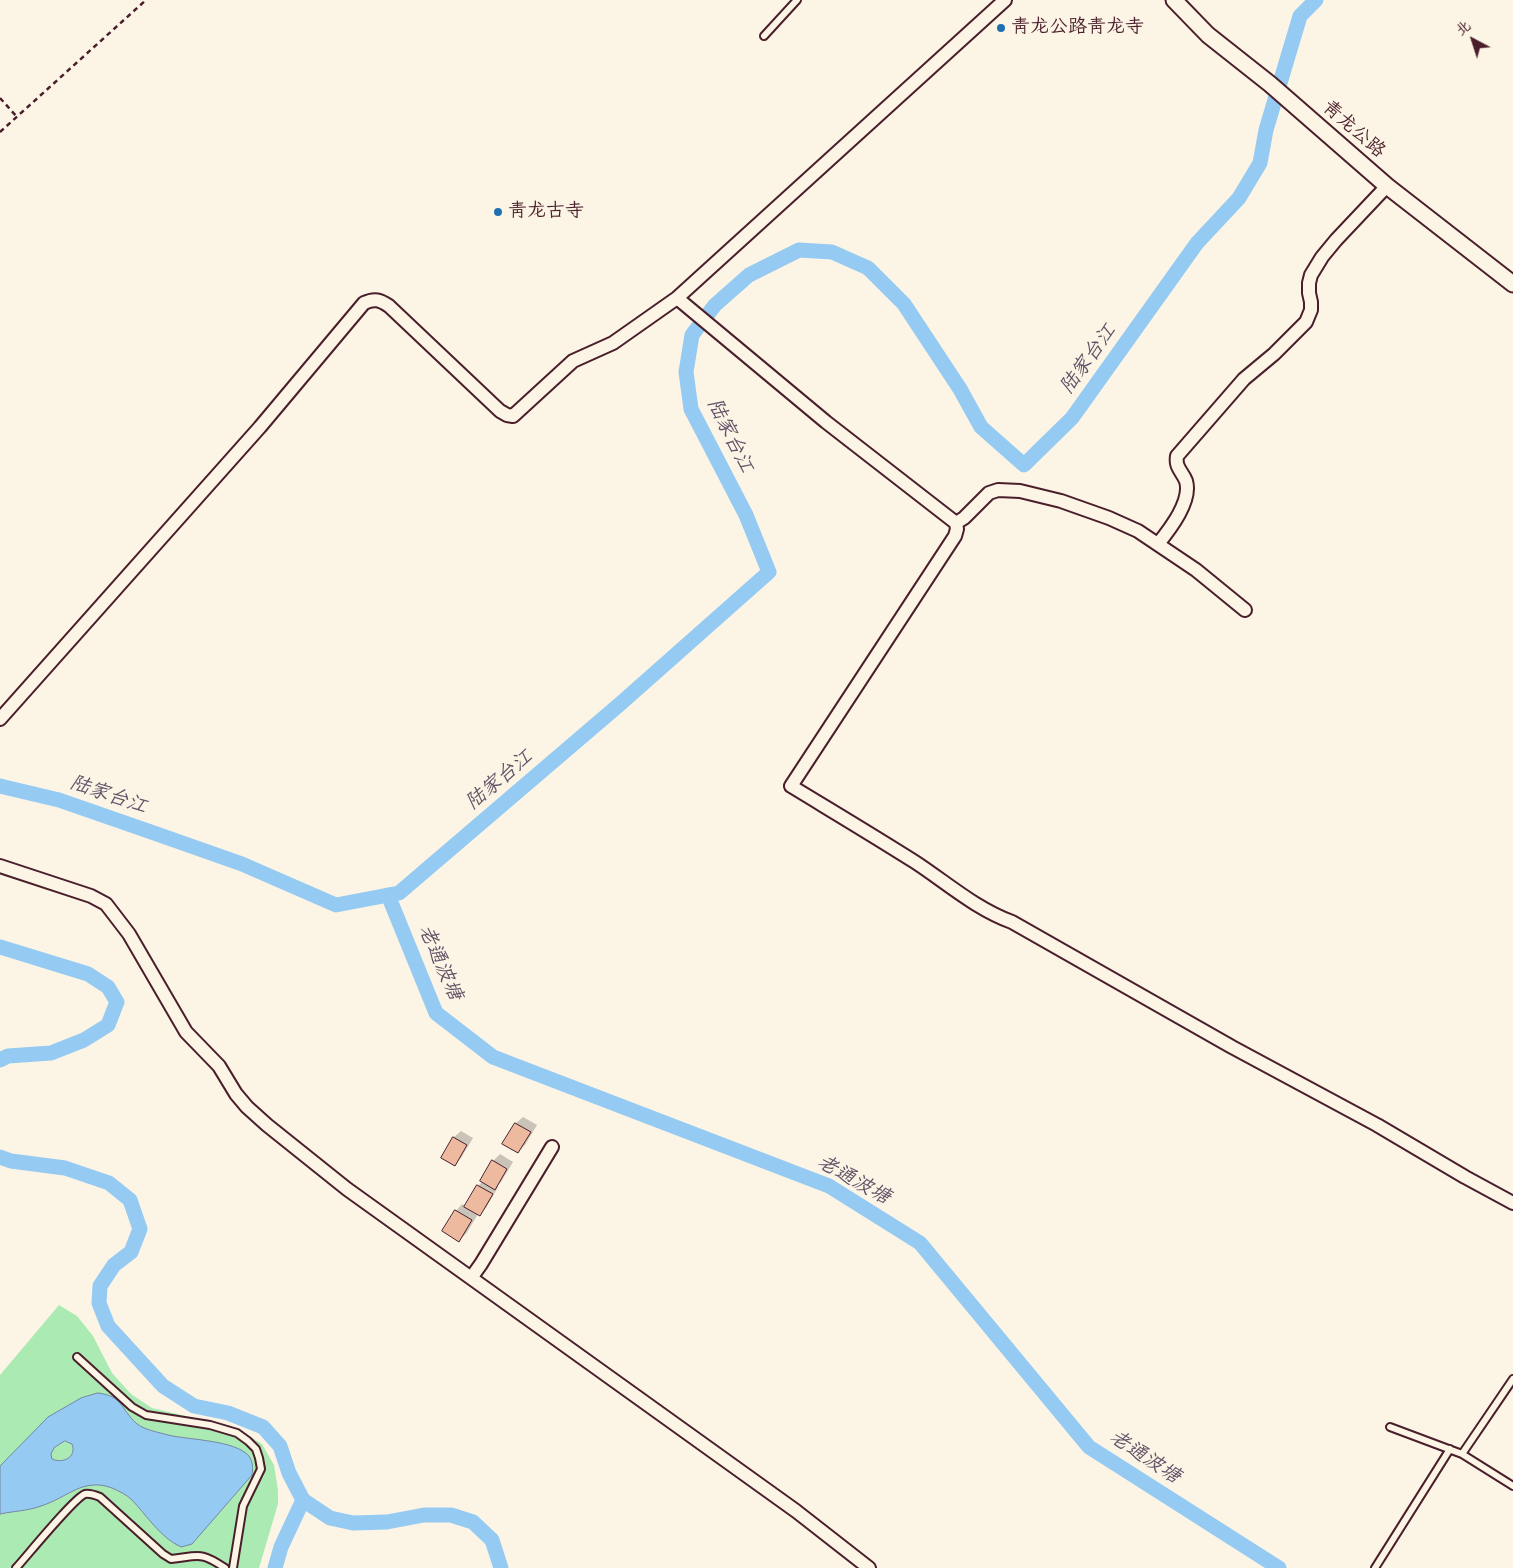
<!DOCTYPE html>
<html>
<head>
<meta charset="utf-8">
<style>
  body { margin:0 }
  #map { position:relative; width:1513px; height:1568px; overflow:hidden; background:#fcf5e5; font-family:"Architects Daughter","LXGW WenKai TC",sans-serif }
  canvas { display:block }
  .north { position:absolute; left:1448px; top:15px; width:50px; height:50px; -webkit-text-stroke:4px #fcf5e5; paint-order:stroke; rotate:320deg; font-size:14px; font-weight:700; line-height:20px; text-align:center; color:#4a1f2b }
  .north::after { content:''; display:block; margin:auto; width:18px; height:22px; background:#4a1f2b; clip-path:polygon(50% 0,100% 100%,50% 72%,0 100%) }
</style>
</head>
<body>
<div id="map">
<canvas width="1513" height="1568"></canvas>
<div class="north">北</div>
</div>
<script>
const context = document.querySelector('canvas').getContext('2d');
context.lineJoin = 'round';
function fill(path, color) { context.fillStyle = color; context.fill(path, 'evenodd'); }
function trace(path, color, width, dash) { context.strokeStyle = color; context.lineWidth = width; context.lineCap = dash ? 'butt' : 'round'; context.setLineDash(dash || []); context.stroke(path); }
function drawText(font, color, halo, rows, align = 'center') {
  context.font = font + ' "Architects Daughter","LXGW WenKai TC",sans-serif'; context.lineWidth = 5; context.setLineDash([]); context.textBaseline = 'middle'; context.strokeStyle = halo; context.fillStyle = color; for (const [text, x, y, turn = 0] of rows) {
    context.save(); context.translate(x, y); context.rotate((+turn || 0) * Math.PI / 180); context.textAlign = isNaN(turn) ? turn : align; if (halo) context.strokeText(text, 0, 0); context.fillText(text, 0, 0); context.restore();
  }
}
fill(new Path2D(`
  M59,1305l18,11 16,20 19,37 19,21 21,14 84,20 26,16 12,21 4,25v14l-19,64h-259v-193z`), '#abebb3');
const water = new Path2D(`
  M98,1393c25,3 22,15 38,30 8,7 22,9 32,12 21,5 67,5 81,21 4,6 4,12 3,19l-60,69 -11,3c-20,-9 -34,-31 -49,-47 -5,-5 -13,-9 -20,-12 -29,-11 -45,10 -71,18 -14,5 -27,5 -41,8v-48l48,-49 33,-19zM65,1441l7,3c5,13 -9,20 -20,15l-1,-5 3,-6z`);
fill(water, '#95caf3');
trace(water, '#7786a3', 1);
fill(new Path2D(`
  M523,1117l14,8 -12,20 -7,7 -14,-9 12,-20z
  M461,1131l12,7 -12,20 -7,7 -12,-7 12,-21z
  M500,1154l13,8 -12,20 -4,4 1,1 -12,21 -7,6h-1l-12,20 -7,6 -3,-29 6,-7 4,2 12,-20 5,-5 10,-20z`), '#0003');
trace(new Path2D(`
  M0,786l59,14 95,33 88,31 94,41 63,-12 221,-189 149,-132 -23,-57 -55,-106 -5,-37 6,-37 23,-30 34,-30 50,-25 33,2 36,16 36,36 56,85 21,38 43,38 48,-47 125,-175 42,-45 21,-35 6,-33 34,-114 16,-16
  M388,895l48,118 57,44 336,129 91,57 169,204 190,121
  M0,947l88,27 20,13 9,15 -9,23 -24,15 -33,13 -43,3 -8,4
  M0,1157l11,4 54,7 44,15 21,17 10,29 -9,23 -17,13 -14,21 -1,17 9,23 55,60 31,20 34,7 35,14 17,19 9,27 14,27 27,18 23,5 34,-1 37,-7h27l22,7 19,18 9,28
  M275,1568l6,-21 22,-47`), '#95caf3', 15);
const building = new Path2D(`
  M515,1123l16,9 -13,21 -16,-9z
  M453,1137l14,8 -12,21 -14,-8z
  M492,1160l15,9 -12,21 -15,-9z
  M477,1185l16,9 -13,22 -16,-9z
  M455,1210l17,10 -13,22 -17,-11z`);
fill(building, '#eeba9f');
trace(building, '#4a1f2b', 1);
const service = new Path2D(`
  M764,36l33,-36
  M77,1357l55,50 14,8 64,10 27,8 11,8 8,8 3,9 2,11 -18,37 -10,62
  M1390,1427l72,27 51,32
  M1462,1454l51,-75
  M16,1568c11,-12 58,-70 69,-74 5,-1 10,1 15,3l63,57 8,5c28,-3 29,-8 54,9
  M1375,1568l75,-119`);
const minor = new Path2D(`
  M677,298l149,124 130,101 1,6 -2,7 -164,250c41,25 83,50 124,76 32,21 61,47 97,60l220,125 145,78 88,52 48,26
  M956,523l8,-5 25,-25 9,-3 22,1 41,10 48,17 29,13 58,39 49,40
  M1158,544c12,-15 34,-43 28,-63 -4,-10 -11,-13 -9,-25l67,-77 30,-25 32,-32 5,-12v-8l-2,-9v-10l2,-8 11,-18 14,-17 51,-54
  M0,719l260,-292 104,-124c11,-5 16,-3 25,3l111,105 7,4 6,1 60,-55 40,-18 64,-45 328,-298
  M0,866l91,30 15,8 23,30 57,98 33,34 17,28 11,13 20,18 80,64 449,322 73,57
  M471,1278l10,-14 71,-117`);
const tertiary = new Path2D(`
  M1174,0l34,35 62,49 117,102 126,98`);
trace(service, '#4a1f2b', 10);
trace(minor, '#4a1f2b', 16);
trace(tertiary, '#4a1f2b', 19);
trace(new Path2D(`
  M0,98l17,19
  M0,132l146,-132`), '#4a1f2b', 2.5, [5, 4]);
trace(service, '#fcf5e5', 6);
trace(minor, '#fcf5e5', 12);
trace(tertiary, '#fcf5e5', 15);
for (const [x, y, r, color] of [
  [1001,28,5,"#1f6fb2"],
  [498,212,5,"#1f6fb2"]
]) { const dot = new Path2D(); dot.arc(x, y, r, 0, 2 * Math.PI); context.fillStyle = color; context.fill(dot); trace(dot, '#fcf5e5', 2); }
drawText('19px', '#4a1f2b', '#fcf5e5', [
  ["青龙公路青龙寺",1011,28],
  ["青龙古寺",508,212]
], 'left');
drawText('19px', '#4a1f2b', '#fcf5e5', [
  ["青龙公路",1353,130,41]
]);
drawText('italic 20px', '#605267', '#fcf5e5', [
  ["陆家台江",1089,360,-54],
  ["陆家台江",729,436,64],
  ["陆家台江",500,781,-40],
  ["陆家台江",108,796,19],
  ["老通波塘",439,963,66],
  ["老通波塘",853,1181,29],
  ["老通波塘",1144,1458,33]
]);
</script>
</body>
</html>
